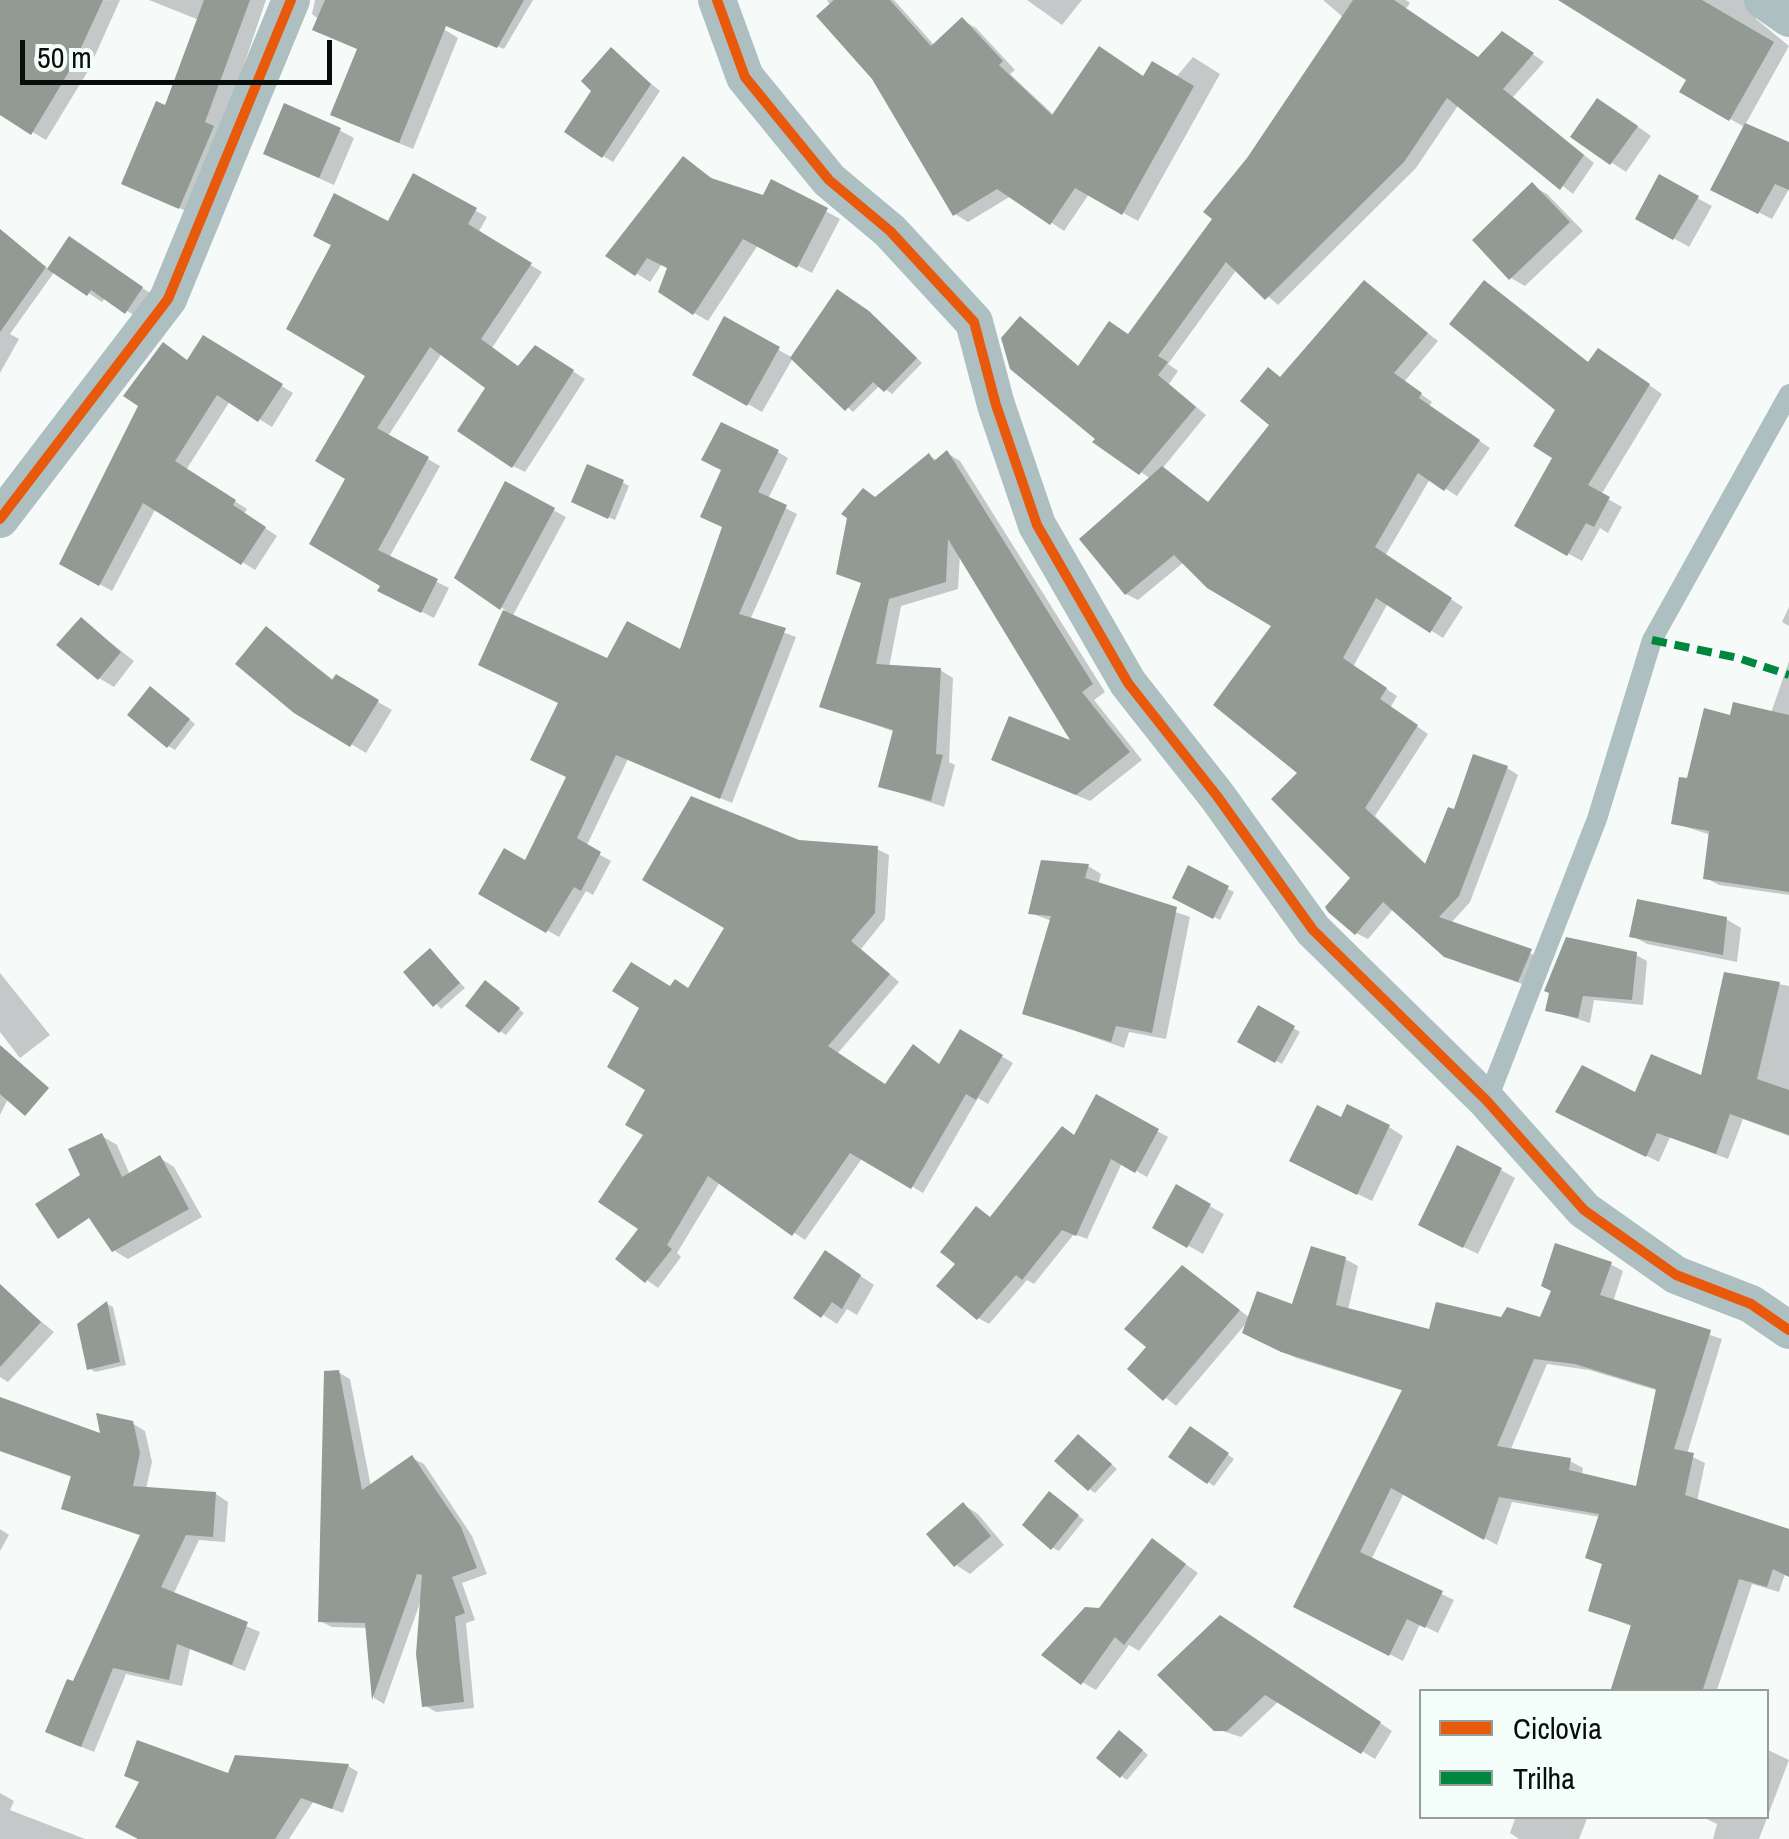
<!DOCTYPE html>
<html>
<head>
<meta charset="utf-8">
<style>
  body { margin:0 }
  #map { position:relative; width:1789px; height:1839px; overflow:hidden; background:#f6fbfa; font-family:"Archivo Narrow",sans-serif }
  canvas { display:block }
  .legend { position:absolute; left:1419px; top:1689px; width:350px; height:130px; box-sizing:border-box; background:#f3fefb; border:2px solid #959e9b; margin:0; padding:12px 18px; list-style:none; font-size:30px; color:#070d0b }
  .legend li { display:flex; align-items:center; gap:20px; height:50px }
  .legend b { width:50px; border:2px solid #959e9b }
  .scale { position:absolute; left:20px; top:40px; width:312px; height:45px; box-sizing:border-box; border:5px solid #070d0b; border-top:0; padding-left:12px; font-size:30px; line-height:35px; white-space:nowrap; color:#070d0b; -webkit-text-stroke:8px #f3fefb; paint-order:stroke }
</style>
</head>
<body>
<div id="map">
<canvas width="1789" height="1839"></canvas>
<ul class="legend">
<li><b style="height:12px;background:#e8590c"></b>Ciclovia</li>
<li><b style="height:12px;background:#00873e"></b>Trilha</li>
</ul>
<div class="scale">50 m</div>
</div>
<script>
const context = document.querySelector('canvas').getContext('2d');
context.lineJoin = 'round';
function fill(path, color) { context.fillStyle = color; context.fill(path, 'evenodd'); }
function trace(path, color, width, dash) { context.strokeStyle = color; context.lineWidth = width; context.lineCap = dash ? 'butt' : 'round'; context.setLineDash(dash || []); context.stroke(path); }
fill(new Path2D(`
  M120,0l-32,71 -42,69 -44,-26 -2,-113z
  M149,0h117l-73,214 -55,-24 61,-170z
  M315,0h82l61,38 -45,111 -66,-27 13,-72 -48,-36z
  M479,0h54l-29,49 -39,-16z
  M827,0h67l41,46 27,-26 14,8 39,42 -5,4 64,60 15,47 104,-124 27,17 -82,147 -49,-27 -25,37 -53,-35 -43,26 -13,-8z
  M1027,0h55l-20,25z
  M1323,0h83l4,3 -5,7 74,50 35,-19 30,21 -31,35 81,66 -21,31 -114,-90 -43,64 -138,137 -41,-36 -69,95 10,7 -9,13 37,31 -44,54 47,35 64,-79 9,-47 82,-95 74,58 -34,41 28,20 -3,4 61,42 -33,48 -27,-17 -45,77 78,51 -20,31 -55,-35 -35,64 44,29 -7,12 38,26 -53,82 52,49 28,-52 52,-45 11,7 -48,127 -19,21 91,35 -11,29 -73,-25 -64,-54 -26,31 -12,-6 -3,-55 -78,-253 -91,-63 -46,38 -12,-6 25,-115 -55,-38 -76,-122 60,48 49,-30 86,-118 38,-65 91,-136z
  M1563,0h195l-2,19 33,27 -44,79 44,19v45l-17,30 -46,-23 20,-68 -64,-37 7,-12z
  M611,51l49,40 -47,71 -10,-6 -8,-65z
  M1613,109l38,27 -25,36 -53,-35z
  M339,130l15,8 -20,47 -54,-24z
  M684,159l33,23 47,16 8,-16 68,37 -28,54 -54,-28 -50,76 -14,-8 -24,-45 -8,-4 -12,18 -42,-27z
  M414,176l73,41 -9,16 64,39 -50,76 28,20 28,-13 37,24 -60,93 -12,-6 -25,-79 -46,-34 -54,83 52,30 -51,92 60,30 -15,30 -41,-21 -10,-12 -34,-107 40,-253z
  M1660,178l52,28 -23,41 -51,-29z
  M1532,186l15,8 36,37 -58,55 -14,-8z
  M0,229l49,41 21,-30 86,57 -15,23 -35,-23 -4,5 -47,-31 -45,63 9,5 -19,34z
  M1485,283l105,81 22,-5 50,35 -61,101 21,12 -14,26 -8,-5 -18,33 -65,-35 38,-68 4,-48z
  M838,292l38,26 46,45 -30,31 -12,-9 -27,27 -60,-54 -31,54 -67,-38 30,-54 68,38z
  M203,338l90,55 -21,34 -42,-26 -44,69 61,39 -3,5 33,22 -22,34 -99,-62 -44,83 -50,-28z
  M778,452l10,6 -20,41 29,15 -47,106 46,17 -64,166 -104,-44 -42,88 25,14 -18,34 -7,-4 -27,46 -77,-44 44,-29 43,-87 -8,-74 -80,-39 24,-54 -48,-33 49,-93 60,33 -54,100 96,44 73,-8 44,-126z
  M947,453l13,8 145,231 -11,8 48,60 -52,41 -83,-35 69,-21 -116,-191 -2,35 -57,17 -12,62 51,2 13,8 -4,84 6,3 -11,42 -63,-21 14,-54 -73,-26 41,-122 -25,-12 39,-74 53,-42 8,5z
  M622,482l7,4 -14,34 -35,-15z
  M1789,607v19l-7,-4z
  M81,620l53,41 -20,26 -15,-9z
  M266,629l69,52 1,-3 56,32 -26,43 -70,-42z
  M1789,661v234l-70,-10 -13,-7 5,-43 -38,-12 16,-42 43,-63 39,-5z
  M157,693l38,31 -20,26 -7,-4z
  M799,842l78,7 12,6 -4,64 -24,30 38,33 -62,72 49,33 55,-21 20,-34 52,31 -25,41 -10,-6 -55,95 -60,-36 -58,83 -85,-58 -43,71 4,4 -23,31 -40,-29 23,-31 7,-139 23,-100 18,2z
  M1088,866l13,8 -3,11 92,32 -24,122 -37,-7 -5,16 -100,-35 28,-92 -22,-8z
  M1189,869l45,23 -14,28 -45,-23z
  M1726,919l15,9 -4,34 -90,-18 -15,-8z
  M431,951l34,37 -24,21 -34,-37z
  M1636,955l11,6 -4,44 -49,-5 -4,23 -42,-13 4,-17z
  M0,973l50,62 -30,23 -20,-26z
  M1726,974l63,12v150l-46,-17 -15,40 -58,-22 -11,25 -88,-44 132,-40z
  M492,987l32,26 -18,22 -6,-4z
  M1259,1008l41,24 -18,32 -41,-23z
  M0,1091l8,8 -8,16z
  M1097,1097l71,40 -21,40 -25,-14 -35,76 -13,-5 -40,50 -7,-4 -38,44 -11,-6 14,-99 84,-82z
  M1342,1120l47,7 14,9 -31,65 -66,-32z
  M102,1136l15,9 13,30 30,-17 14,9 28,50 -74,42 -15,-9z
  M1501,1170l14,8 -37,76 -43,-21z
  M1177,1188l47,26 -21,40 -48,-27z
  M1345,1259l13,7 -10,44 83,22 72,-12h39l68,-56 13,7 -10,31 109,37 -35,115 18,9 -8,38 92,28v47l-4,-2 -6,18 -27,-8 -35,106 6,2h-111l21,-65 -42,-17 14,-45 -17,-8 12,-40 -88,-15 -15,43 -93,-52 -33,67 83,40 -16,33 -18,-9 -17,37 -95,-48 96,-222 -108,-33 -39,-19 -8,-19 -73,86 -46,-37 19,-22 45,-72 56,43 44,-11zM1547,1364l42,6 70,21 -21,98 -56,-14 1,-7 -13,-7 -60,-10z
  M840,1262l34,23 -17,30 -10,-6 -10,15 -41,-27z
  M4,1291l50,41 -46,50 -8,-5v-81z
  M107,1304l6,3 13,58 -31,7 -6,-4z
  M338,1372l12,7 21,108 41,-29 12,6 48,72 15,38 -25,9 13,37 -9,3 8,85 -38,4 -12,-7 -3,-105 -37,104 -10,-6 -6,-70 -36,-1 -12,-6z
  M0,1400l104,37 28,-14 13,8 7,31 -6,27 70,5 12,8 -3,40 -26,-2 -26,55 87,37 -15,39 -55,-22 -8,37 -56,-12 -32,78 -34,-14 14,-53 68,-149 -78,-28 10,-30 -74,-27z
  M1197,1433l37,26 -20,27 -6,-4z
  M1085,1441l32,28 -22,24 -6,-4z
  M1056,1498l28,22 -25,31 -6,-3z
  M964,1505l14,9 26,31 -34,29 -14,-9z
  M0,1529l9,6 -9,16z
  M1153,1541l45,32 -59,78 -10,-6 -33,45 -14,-8 18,-72z
  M1234,1625l158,106 -17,28 -96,-58 -38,36 -25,-8z
  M1126,1736l22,19 -21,25 -6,-4z
  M1766,1749l23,11 -30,79h-46l4,-15 -17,-8h66z
  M348,1766l10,6 -15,41 -30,-11 -24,37h-147v-57z
  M0,1793l14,8 -4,9 75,29h-85z
  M1516,1816h72l-9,23h-60l-9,-6z`), '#0003');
fill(new Path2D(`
  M0,0h103l-29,63 -43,72 -31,-20z
  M204,0h46l-45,122 9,4 -35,83 -58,-25 35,-83 9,4z
  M325,0h199l-27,48 -51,-22 -47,117 -69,-28 27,-66 -45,-19z
  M834,0h56l41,46 31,-29 41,44 -4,4 53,50 47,-69 44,30 9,-15 42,25 -72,129 -47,-27 -25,37 -53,-36 -44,27 -81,-137 -56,-63z
  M1353,0h41l84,57 24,-26 32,22 -31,36 81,66 -24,35 -113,-92 -43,64 -139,138 -39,-38 -68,94 10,6 -10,13 38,32 -57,68 -47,-33 3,-3 -85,-70 -9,-31 19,-22 58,50 31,-45 19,13 84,-115 -9,-7 44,-54z
  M1558,0h144l72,42 -45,79 -50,-29 7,-12z
  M611,47l40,37 -49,74 -38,-26 27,-41 -10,-10z
  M1597,98l41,28 -28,39 -40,-28z
  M284,103l57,25 -22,50 -56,-24z
  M1745,123l44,19v48l-14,-6 -17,30 -48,-24z
  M683,156l28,22 52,17 8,-16 57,29 -31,60 -54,-29 -50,76 -35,-23 9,-24 -20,-10 -12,18 -30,-20z
  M413,173l64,35 -9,16 64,39 -51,76 37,27 17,-21 39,25 -62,98 -55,-37 28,-43 -55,-41 -53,81 52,29 -51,93 60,29 -17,34 -44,-22 3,-5 -71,-42 36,-65 -30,-18 50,-85 -79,-47 45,-84 -18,-9 21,-43 54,28z
  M1659,174l40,22 -26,44 -38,-21z
  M1532,182l38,40 -61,58 -37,-40z
  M0,229l46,38 -46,65z
  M69,236l74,51 -18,27 -34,-24 -4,6 -40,-27z
  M1364,280l64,53 -34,40 28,20 -3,5 61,42 -36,51 -26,-18 -43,74 77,51 -22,35 -54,-35 -33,60 44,30 -7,11 38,26 -53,83 60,56 23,-57 6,2 19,-55 35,12 -49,130 -20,21 93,32 -14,33 -74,-25 -61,-55 -28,33 -27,-23 -3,-5 25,-29 -79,-79 26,-26 -84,-68 58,-79 -64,-38 -33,-33 -49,40 -46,-56 83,-73 46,36 61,-77 -29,-24 28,-34 12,10z
  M1484,280l104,82 10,-14 52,36 -62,101 22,12 -16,30 -8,-4 -19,33 -53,-30 38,-68 -19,-12 22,-36 -106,-86z
  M837,289l32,22 48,47 -33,34 -11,-10 -28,29 -55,-53z
  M724,316l56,31 -33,59 -55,-31z
  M203,335l80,49 -25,38 -41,-27 -42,66 61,39 -3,5 33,22 -25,38 -98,-62 -44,83 -40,-22 79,-158 -15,-10 40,-54 24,18z
  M721,422l58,28 -21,42 29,13 -48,109 47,14 -66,171 -104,-44 -39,83 24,14 -20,39 -7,-4 -28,46 -68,-39 26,-46 21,12 41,-83 -36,-17 28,-57 -80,-38 25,-55 104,48 20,-37 53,28 42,-122 -22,-10 21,-47 -20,-10z
  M947,450l146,234 -11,8 48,60 -54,43 -85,-35 18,-44 61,24 -122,-201 -2,43 -57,17 -13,65 65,4 -5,86 7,1 -12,46 -53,-14 15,-57 -74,-23 42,-124 -25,-9 11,-56 -6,-4 22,-26 12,9 54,-44 5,8z
  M587,464l37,16 -16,39 -37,-17z
  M505,481l50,27 -55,102 -46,-32z
  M81,617l40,35 -23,28 -42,-35z
  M266,626l66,54 4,-6 43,26 -29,47 -56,-34 -59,-49z
  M150,686l40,33 -23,29 -40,-33z
  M1733,702l56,13v177l-86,-13 6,-48 -38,-7 8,-47 8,1 17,-70 26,7z
  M691,796l108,44 79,6 -3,67 -24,28 39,33 -62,72 57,38 28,-40 26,20 21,-35 43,26 -27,45 -10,-6 -55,95 -61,-36 -58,83 -84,-60 -41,69 5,4 -27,34 -30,-24 23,-30 -40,-27 45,-67 -18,-10 20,-35 -38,-23 32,-59 -27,-17 19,-29 39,24 5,-7 13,9 36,-60 -82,-48z
  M1041,860l48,4 -4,14 92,29 -25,126 -36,-7 -5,16 -89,-28 29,-98 -23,-2z
  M1188,865l41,21 -16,33 -41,-21z
  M1637,899l90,18 -4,38 -94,-18z
  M1566,937l71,15 -5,48 -49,-4 -5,22 -33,-7 4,-18 -5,-2z
  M430,948l30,35 -27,24 -30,-35z
  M1724,972l56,10 -23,97 32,11v45l-59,-21 -14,40 -59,-21 -11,24 -91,-45 27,-47 53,27 16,-38 50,21z
  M485,980l35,28 -21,25 -34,-27z
  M1258,1005l37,21 -20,37 -38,-21z
  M0,1045l49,43 -24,28 -25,-22z
  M1096,1094l63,35 -24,44 -24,-14 -35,77 -14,-6 -40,50 -6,-5 -39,45 -41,-34 19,-22 -15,-12 36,-46 14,11 72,-91 12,9z
  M1347,1104l43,21 -33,70 -68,-34 28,-56 24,12z
  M102,1133l20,44 38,-22 29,54 -77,43 -23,-34 -31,21 -23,-35 45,-29 -12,-26z
  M1457,1145l45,23 -39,80 -45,-23z
  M1176,1184l35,20 -24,44 -35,-20z
  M1555,1243l57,19 -12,33 111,35 -37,119 20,4 -9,42 104,34v48l-16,-8 -6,18 -28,-8 -37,113h-92l21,-67 -43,-14 14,-47 -17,-6 14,-44 -100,-17 -15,43 -93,-52 -31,64 83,39 -18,37 -18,-9 -18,37 -96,-49 109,-217 -121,-38 -39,-19 15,-42 35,13 19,-58 35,11 -10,48 93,24 7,-27 65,15 6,-10 33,10 11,-26 -10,-5zM1534,1359l41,5 81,25 -20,97 -67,-16 2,-12 -74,-12z
  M825,1250l36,25 -19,34 -10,-7 -11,16 -28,-20z
  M1182,1265l58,45 -77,91 -36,-32 19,-22 -22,-18z
  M0,1284l41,38 -41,45z
  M107,1301l13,61 -33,8 -10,-46z
  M339,1370l23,120 50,-35 49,72 16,41 -25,9 13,36 -10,4 9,85 -42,5 -6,-53 6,-79 -5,-1 -45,126 -7,-77 -47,-1 6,-251z
  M0,1397l100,36 -4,-20 37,8 7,32 -7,33 83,6 -3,45 -27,-2 -25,52 87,35 -16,43 -55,-21 -8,36 -56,-12 -32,79 -36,-15 22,-53 6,2 67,-146 -79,-26 10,-33 -71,-25z
  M1190,1426l39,27 -22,31 -39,-27z
  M1078,1434l34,30 -24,27 -34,-30z
  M1049,1491l30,24 -28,35 -29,-25z
  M963,1502l28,34 -37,31 -28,-33z
  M1152,1538l34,26 -62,81 -9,-8 -34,48 -40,-30 44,-48 14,1z
  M1220,1615l161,107 -20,32 -96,-59 -38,36h-13l-57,-56z
  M1119,1730l24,20 -23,28 -24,-20z
  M137,1740l91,33 7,-18 114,9 -17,45 -31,-11 -26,41h-137l-23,-12 24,-45 -15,-6z`), '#919a93');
trace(new Path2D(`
  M1487,1101l110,-282 55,-179 137,-246`), '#adbfc1', 20);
trace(new Path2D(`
  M717,0l28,77 84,103 61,51 84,91 22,83 41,120 91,158 89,113 96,134 174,171 97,109 92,65 75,29 38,26
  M1763,0l26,18
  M0,519l168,-220 123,-299`), '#adbfc1', 38);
trace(new Path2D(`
  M1652,640l86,18 51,17`), '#00873e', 8, [15, 8]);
trace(new Path2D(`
  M717,0l28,77 84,103 61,51 84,91 22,83 41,120 91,158 89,113 96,134 174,171 97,109 92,65 75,29 38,26
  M0,519l168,-220 123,-299`), '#e8590c', 10);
</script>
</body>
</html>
